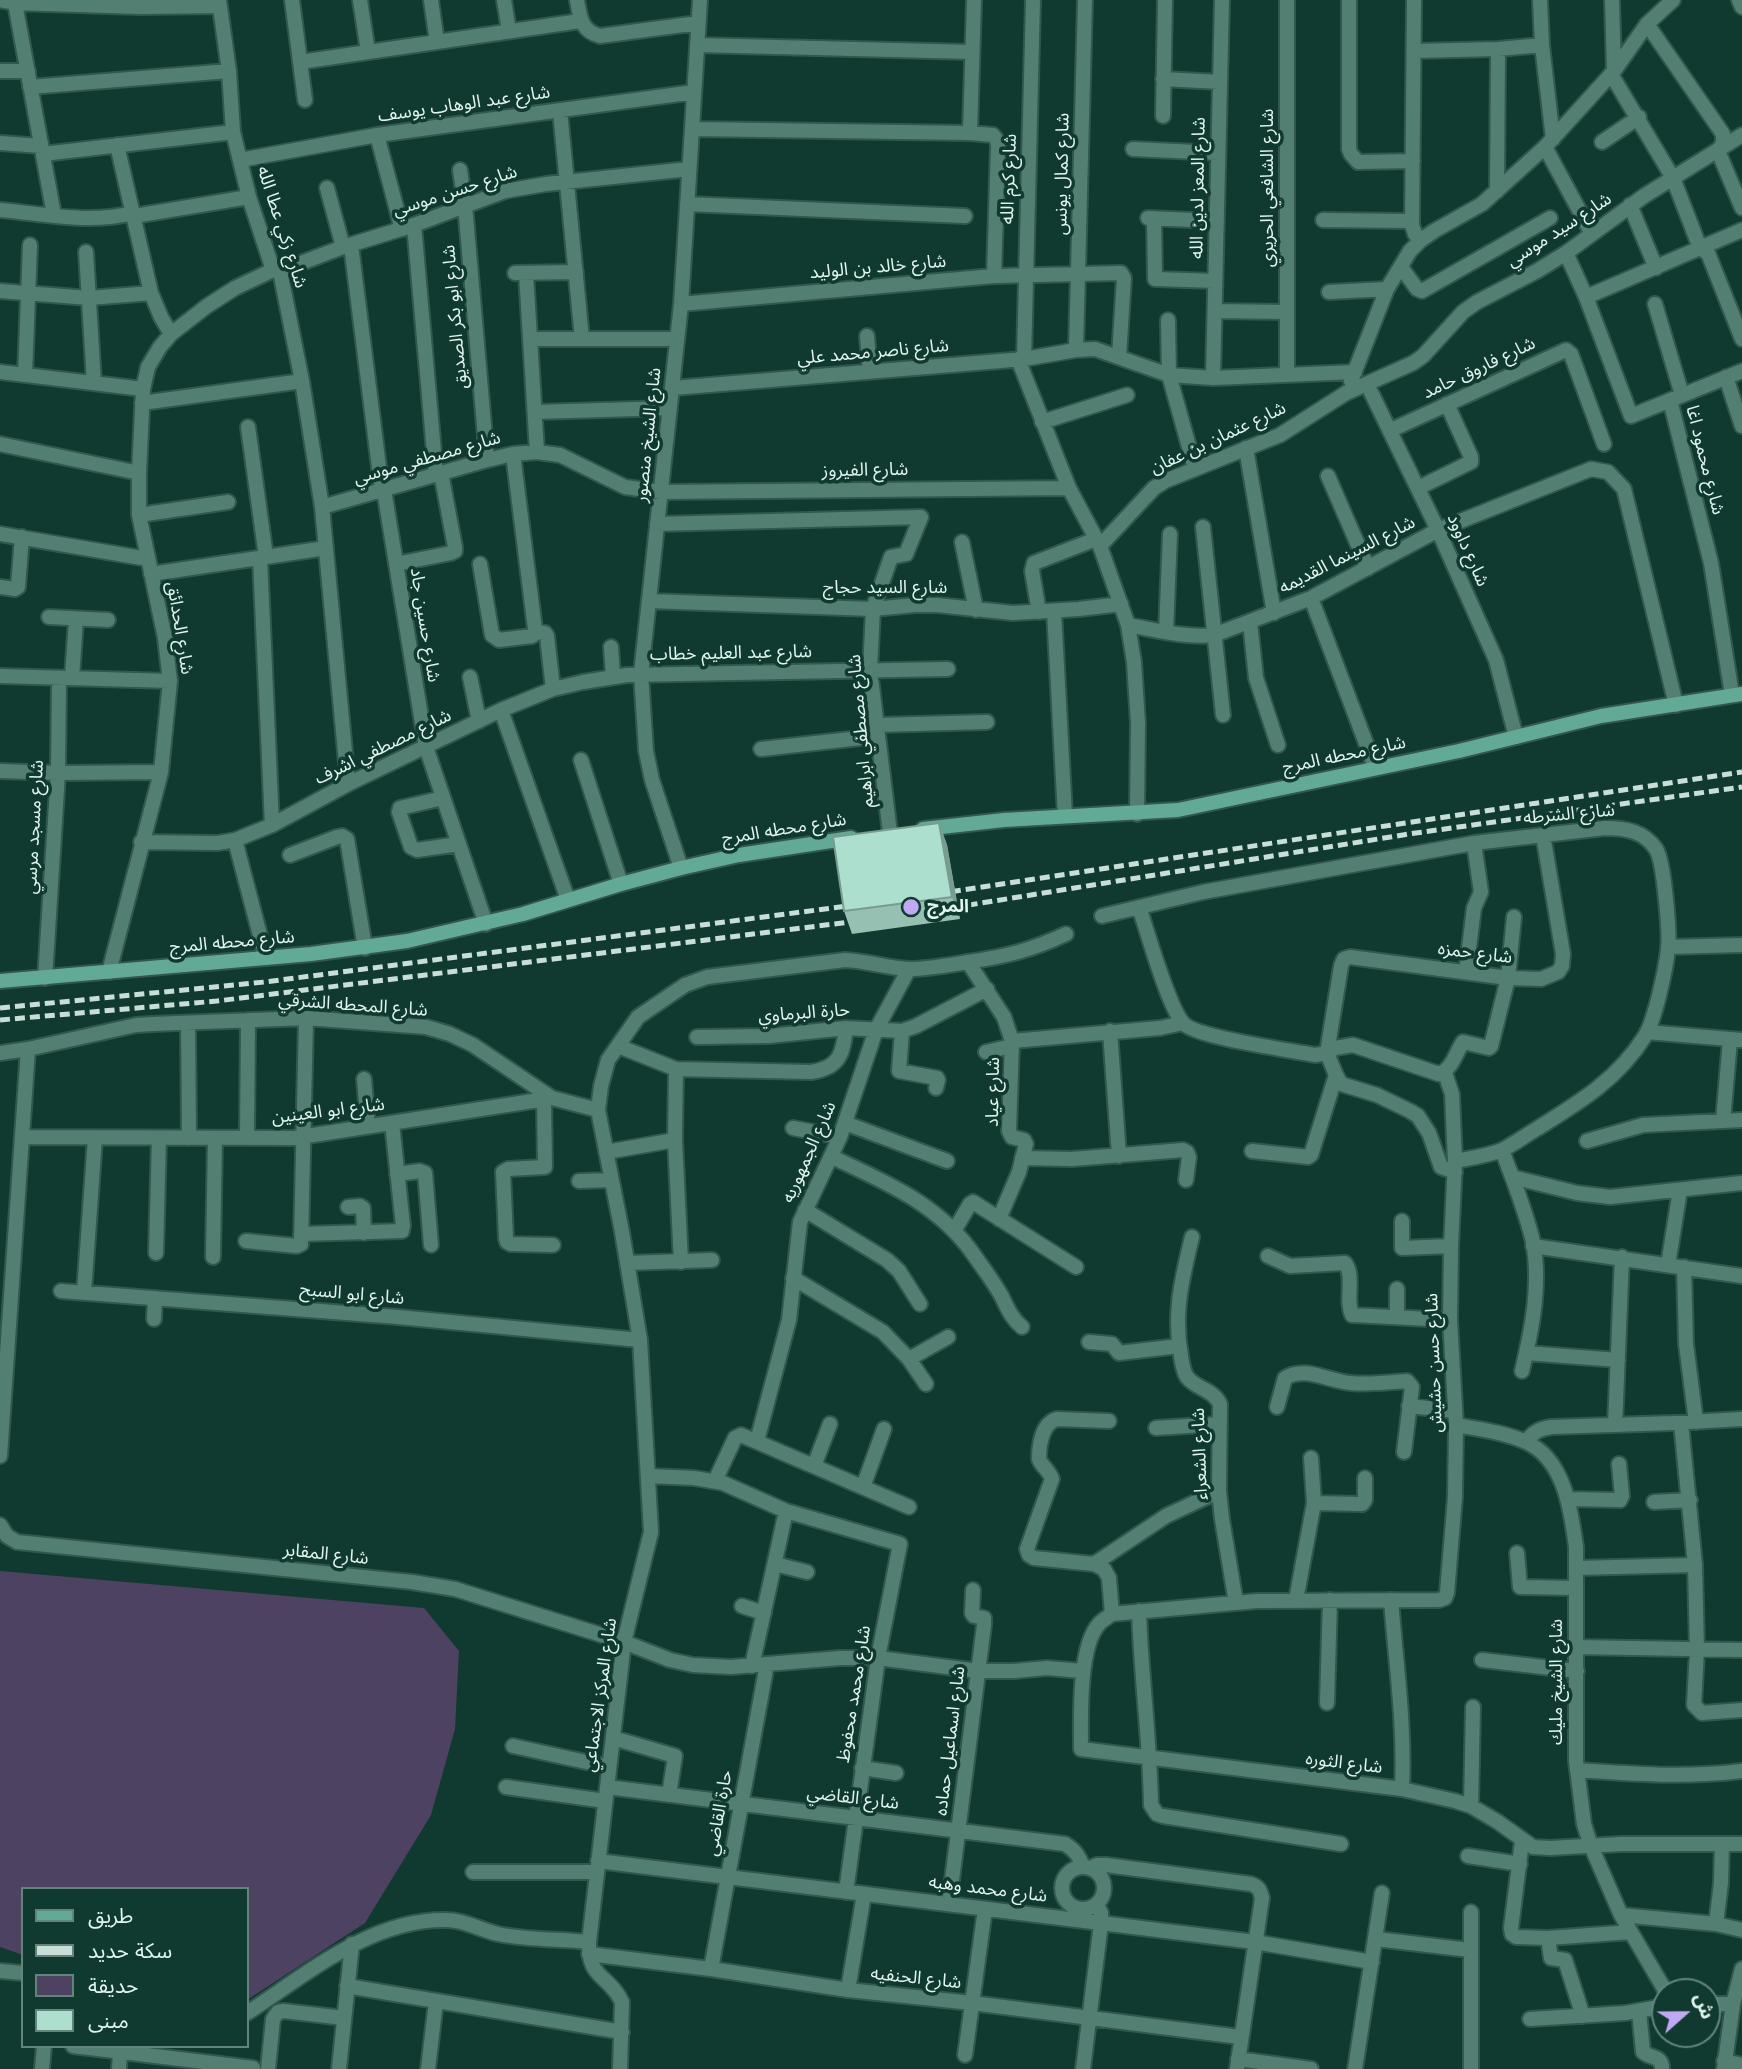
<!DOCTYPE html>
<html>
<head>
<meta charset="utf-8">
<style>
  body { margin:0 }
  #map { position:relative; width:1742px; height:2069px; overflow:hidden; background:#10392f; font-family:Inter,"Noto Sans Arabic",sans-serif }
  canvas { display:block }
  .legend { position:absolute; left:21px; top:1887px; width:228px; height:161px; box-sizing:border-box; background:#10392f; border:2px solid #63847b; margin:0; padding:9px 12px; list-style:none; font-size:21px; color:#e0f5ee }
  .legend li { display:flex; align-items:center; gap:14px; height:35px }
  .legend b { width:35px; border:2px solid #63847b }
  .north { position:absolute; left:1651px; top:1978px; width:70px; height:70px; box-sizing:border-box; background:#10392f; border:2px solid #63847b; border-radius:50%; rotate:69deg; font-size:19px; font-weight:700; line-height:28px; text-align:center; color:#e0f5ee }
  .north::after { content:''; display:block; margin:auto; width:24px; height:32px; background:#c1a8f3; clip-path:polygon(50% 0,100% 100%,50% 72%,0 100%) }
</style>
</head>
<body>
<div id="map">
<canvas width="1742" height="2069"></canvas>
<ul class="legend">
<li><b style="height:9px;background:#63aa96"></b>طريق</li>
<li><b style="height:9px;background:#c7dfd7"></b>سكة حديد</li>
<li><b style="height:19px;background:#4d4262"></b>حديقة</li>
<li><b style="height:19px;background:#addfcf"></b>مبنى</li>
</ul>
<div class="north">ش</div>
</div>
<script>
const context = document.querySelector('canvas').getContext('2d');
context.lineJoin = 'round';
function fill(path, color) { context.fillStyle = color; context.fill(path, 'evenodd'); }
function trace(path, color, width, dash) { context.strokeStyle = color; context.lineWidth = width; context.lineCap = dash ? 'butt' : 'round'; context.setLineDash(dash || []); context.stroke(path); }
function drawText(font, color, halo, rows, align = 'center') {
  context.font = font + ' Inter,"Noto Sans Arabic",sans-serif'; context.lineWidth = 7; context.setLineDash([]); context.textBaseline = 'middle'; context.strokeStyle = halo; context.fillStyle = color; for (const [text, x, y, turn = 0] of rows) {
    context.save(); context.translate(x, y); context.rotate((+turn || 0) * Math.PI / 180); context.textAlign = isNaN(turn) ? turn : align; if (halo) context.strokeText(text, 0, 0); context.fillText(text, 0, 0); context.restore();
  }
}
fill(new Path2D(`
  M0,1571l424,37 35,43 -4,78 -24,86 -66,108 -118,77v-111h-224v66l-23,-8z`), '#4d4262');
const minor = new Path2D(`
  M0,0l15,3 125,4 80,-1
  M219,0l10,71 4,61 16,65 24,73 7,1 22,110 20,126 26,277
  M292,0l13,100
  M360,0l8,52
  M431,0l6,42
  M504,0l5,31
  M577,0c3,17 4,31 23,36l98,-13
  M1287,0v375
  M1349,0v149l2,5 7,8 55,-1
  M1414,0l-2,225 3,9 6,6
  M1540,0l2,45 11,94
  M1612,0l2,71
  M1739,0l3,7
  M15,3l39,212
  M1647,24l76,110v9l-5,8 24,57
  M697,45l275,7
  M1414,51l84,-2 44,-4
  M300,62l280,-41
  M0,71h28
  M1611,74l62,104 27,70 8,5 34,86
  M1163,79l57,3
  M30,87l199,-16
  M560,111l22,228
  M1163,116l2,-116
  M692,129l278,4 23,2 4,5 1,6 -4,130
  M970,133l4,-133
  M377,135l25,94
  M1602,142l37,-25
  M0,143l41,3
  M117,145l34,148 10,24 10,17
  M1545,147l47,87
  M1133,149l85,4
  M43,154l190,-22
  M240,160l137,-25 317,-43
  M460,170l5,35 22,255
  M327,188l16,59
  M1497,191l1,-142
  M687,204l278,12
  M1630,205l26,63
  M0,210c45,4 89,14 133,3
  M134,216l115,-19
  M1148,218l68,3
  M1154,218l1,61 60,2
  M1323,220l89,1
  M414,225l22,250
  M351,245l31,246
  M86,252l8,131
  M1566,253l20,44 45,119 111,-45
  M1401,267l16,22 5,2 128,-73
  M280,271l63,-24 71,-22 91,-34 41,-7 143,-15
  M515,273l61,-1
  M526,273l11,179
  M0,291l89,7 62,-5
  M1329,292l58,-3
  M1586,297l156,-67
  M681,304l313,-28 127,-3 3,5 -5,79
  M1655,304l27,91
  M1215,311l72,1
  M1168,320l1,55 26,93
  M867,336l3,35
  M531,339h146
  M1076,350l9,-350
  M1018,359l51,129 31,58 28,79 6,37 4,61 -1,91
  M1024,359l9,-359
  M0,372l143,17
  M25,375l5,-130
  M1726,377l16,49
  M1213,378l9,-378
  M1351,381l36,-92 23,-38 11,-11 13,-9 48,-27 63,-57 69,-76 33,-47 26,-24
  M1367,384l71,146 58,130 20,77
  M673,388l351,-29 52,-9 19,-1 74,26 44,3 142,-6
  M1670,400l41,163 21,132
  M142,403l160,-22
  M535,412l135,-4
  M1042,422l85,-27
  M248,427l18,130
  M1391,430l175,-80 5,4 33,90
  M0,444l139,29
  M1246,448l28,165
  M513,454l22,175 2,3 8,1 2,3 6,53
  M1328,476l40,92
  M1418,488l53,-26v-5l-24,-53
  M384,490l42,257 60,177
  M322,507l165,-47 26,-6 24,-2 23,3 65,32 36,5 408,-4
  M139,515l89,-13
  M657,524l264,-7 -15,37 -15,3 -18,52 -3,61 20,163
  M1203,527l20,188
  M0,534l148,25
  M962,542l14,68
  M1100,546l54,-58 11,-7 115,-46 66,-42 67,-30 10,-7 40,-44 14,-10 60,-31 29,-18 78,-57 98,-61
  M260,558l12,267
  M396,564l55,-11 4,-2v-4l-14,-74
  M480,564l12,71 7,5 33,-4 5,-4
  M151,574l175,-26
  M0,587l15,2 3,-2 4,-50
  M1311,598l64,169
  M649,601l224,8 42,-4h22l76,8 66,-4 42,-5
  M1054,611l11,205
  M1039,612l-7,-41 2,-8 62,-24
  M49,617l59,3
  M1250,622l6,56 22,67
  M1128,625c28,5 56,13 86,10l97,-37 127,-68 153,-61 17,3 16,17 52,216
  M1166,632l4,-98
  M611,647l2,30
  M0,676l170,5
  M470,677l9,44
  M72,678l4,-59
  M501,710l67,190
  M877,725l110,-3
  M761,749l117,-13
  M581,760l40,124
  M0,771l58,2 103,-1
  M443,798l-43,10 -1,4 12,35 6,3 42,-6
  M235,840l31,118
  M141,842l77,1 17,-3 37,-15 76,-41 153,-74 52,-21 30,-7 44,-7 321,-6
  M290,855l47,-18 5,-1 5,3 18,109
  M681,868l-29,-88 -6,-29 -5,-77 40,-370 19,-304
  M1139,907c8,23 30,103 45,117 15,14 106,26 131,31l12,-2 8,-5 18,-3 86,29c13,-4 17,-22 24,-32l26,6 2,-2 17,-68 6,-61
  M1102,916l101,-24 271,-49 131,-15c20,0 39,3 51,21 8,12 14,84 12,100 -2,19 -13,71 -23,87 -27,43 -65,66 -107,92 -12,7 -24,16 -36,22 -15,6 -31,8 -47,11
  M1668,947l74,-2
  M968,962l36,55 8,24 -3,90 3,6 12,3 2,4 -7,28 -20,47
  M109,972l52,-200 9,-91 -5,-43 -26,-123v-42l4,-84 5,-22 12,-20 11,-13 36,-28 28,-18 38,-18
  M1466,972l8,-64 7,-16 -7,-49
  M45,978l13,-205 1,-95
  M188,1023l1,115
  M902,1031l-3,40 38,7 1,2 -2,8
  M1110,1031l9,125
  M1647,1032l95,8
  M697,1037l72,-1 77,-8 56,3 14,-5 71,-37
  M1012,1041l148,-13 23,-5
  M618,1046l58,23 135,3c29,-4 32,-19 35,-44
  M986,1052l26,-6
  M0,1053l28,-4 108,-24 16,-1 154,-6 120,9 24,7 23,11 79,53 46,12
  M1327,1053l14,-87 3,-7 6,-2 158,21 33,1 17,-7 4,-6 1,-12 -20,-119
  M1327,1053l9,22 5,9 36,11 33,16 8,5 11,17 12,34 14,5
  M676,1069l-1,71 6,122
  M1445,1073l7,21 3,67 -4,85 -1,74 6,105 -1,72 -8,96 -2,5 -6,2 -182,1 -145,13c-4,3 -10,6 -13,10 -21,23 -18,95 -18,125l321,40 53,12 16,5 27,16 35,25 17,1 71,-4h121
  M364,1079l4,47
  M544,1100l1,67 -37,2 -5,3 3,66 1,4 4,2 42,1
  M1723,1121l7,-81
  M845,1123l102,38
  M793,1128l47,9
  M23,1137l271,1 258,-40
  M247,1138l1,-118
  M1587,1141l56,-16 99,-5
  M1502,1150c11,30 24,61 31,92 8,43 -1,87 -11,129
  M1252,1151l56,6 3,-2 25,-80
  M606,1152l69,-12
  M832,1157c53,25 107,47 142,98 9,13 19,26 27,40 6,12 10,23 21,32
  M1022,1158l50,1 111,-9 4,2 2,5 -3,23
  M397,1174l23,-3 5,2 6,72
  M1512,1177l65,16 33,4 132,-14
  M579,1181l33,-1
  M348,1207l12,-1 3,2 1,25
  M805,1210l82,50 12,11 21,33
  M1402,1221v27l49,-2
  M954,1231l16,-27 3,-2 103,65
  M301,1234l101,-3 1,-5 -11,-103
  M1192,1237c-10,42 -19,76 -11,119 1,7 2,15 6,21 9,12 26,12 33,27l-1,87 3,28 14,84
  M246,1241l51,5 4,-2 5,-226
  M1533,1246l209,30
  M156,1253l3,-115
  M1268,1256l22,10 55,-3c10,13 0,37 7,52l98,5
  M213,1257l2,-119
  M627,1263l85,-3
  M1668,1265l12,-75
  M1684,1267l2,77 10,78
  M793,1278l90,54 26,27 17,25
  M1397,1289v28
  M61,1291l337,26 242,23
  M84,1293l11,-155
  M154,1319l1,-21
  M1089,1342l23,2 7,9 60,-7
  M1526,1353l92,7
  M909,1359l39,-22
  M1409,1406l46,5
  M1277,1407l8,-29c20,-13 45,4 66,5 18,2 38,-1 56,-2l5,6 -8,65
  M1109,1421l-52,-2c-15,4 -18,26 -18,40 3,8 10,11 13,20l-25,70 2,6 5,3 60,6 10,5 5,9 3,36
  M1681,1423l14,142 2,85 -3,55 8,8 40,-3
  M1456,1425c22,4 48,7 70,17 38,17 45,67 50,105v214l8,63 7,22 30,69 45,77
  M1615,1425l7,-168
  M1156,1428l63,-4
  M757,1441l32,-121 11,-98 40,-85 36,-107 33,-61
  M1526,1442c7,-10 13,-13 25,-15l121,-4 70,-4
  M0,1456l28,-407
  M814,1466l16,-42
  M649,1476l45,2 29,5 63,28 114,33 -22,114 -32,234
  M715,1481l20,-43 6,-3 168,72
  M863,1487l21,-58
  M1567,1499l53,1 2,-4 -3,-32
  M1654,1502l36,-2
  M1314,1503l48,1 3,-4v-22
  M0,1525l7,11 10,6 395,40 43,7 169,53 46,18 23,5 38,2 109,-9h38l100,13h36l33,-3 35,3
  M1517,1553l3,34 56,1
  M775,1564l32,8
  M1094,1564l72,-48 53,-25
  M1576,1568l119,-3
  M1296,1600l18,-97 -3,-45
  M1391,1600c5,63 14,126 11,189
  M742,1606l22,7
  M1139,1611c2,65 11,129 12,194l6,9 6,2 178,28
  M1577,1647l165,3
  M1482,1660l95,11
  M752,1666l34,-155
  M1327,1703l3,-103
  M613,1738l62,18 -6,39
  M513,1746l96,21
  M862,1768l34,5
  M1577,1770c55,4 109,8 165,1
  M506,1787l99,14
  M607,1787l458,57c10,6 14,12 18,23
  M1471,1806l2,-99
  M1522,1841l-11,87 1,6 4,3 32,1 83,-6
  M1468,1856l52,8
  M598,1861l657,81 117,20
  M1062 1888a21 21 0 1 1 42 0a21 21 0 1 1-42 0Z
  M1090,1868l7,-3h9l145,19c8,3 9,6 11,14l-25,171
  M473,1872h124
  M949,1904l35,-279v-7l-10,-2 -2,-3 1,-23
  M1471,1912v157
  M1621,1915l95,9 26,6
  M1716,1924l5,-41 1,-39
  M1548,1938l3,20 14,2 18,56
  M1376,1939l94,11
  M589,1954l122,15 137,21 124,13 268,34
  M711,1969l56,-305
  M0,1971l23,2
  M347,1986l275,46
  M848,1990l16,-96
  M1707,2004h26
  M1639,2011l4,41c8,7 19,3 19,17
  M247,2013c60,-39 125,-95 200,-93 17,0 34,10 51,14 29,6 61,5 91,8
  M1530,2019l95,-6 40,-7
  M73,2046l180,22
  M965,2055l20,-146
  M1238,2059l73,10
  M1724,2061l18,4
  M42,2069l2,-23
  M119,2069l1,-17
  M268,2069l5,-50 5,-7 6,-1 60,7
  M339,2069l13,-125
  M428,2069l8,-68
  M620,2069l2,-67c-13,-28 -34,-22 -33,-60l35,-300 27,-110 -11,-192 -18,-108 -24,-122 3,-24 7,-26 30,-43 47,-32 22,-8 138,-17c22,1 43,8 64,9 20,0 40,-4 59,-7 39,-6 61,-11 98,-28
  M1083,2069l18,-146v-10l-4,-8
  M1355,2069l27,-176
  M1724,2069l9,-65 9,-35`);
const secondary = new Path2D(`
  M923,829l81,-9 174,-10 281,-59 142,-35 141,-22
  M0,981l311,-27 96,-13 116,-27 98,-30 60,-16 58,-13 112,-17`);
trace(minor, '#31574e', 18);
trace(secondary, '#31574e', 18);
trace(minor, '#537f72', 14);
trace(secondary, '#63aa96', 14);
trace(new Path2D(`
  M936,894l806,-122
  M938,910l471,-76 333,-47
  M0,1008l265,-26 598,-78
  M0,1020l217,-19 649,-81`), '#c7dfd7', 5, [10, 5]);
fill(new Path2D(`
  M939,823l8,22 13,74 -108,15 -8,-23z`), '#95c0b2');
fill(new Path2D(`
  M939,823l8,22 13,74 -8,-22z`), '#799c91');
const building = new Path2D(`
  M939,823l13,74 -108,14 -11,-74z`);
fill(building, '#addfcf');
trace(building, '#799c91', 2);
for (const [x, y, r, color] of [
  [911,907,9,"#c1a8f3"]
]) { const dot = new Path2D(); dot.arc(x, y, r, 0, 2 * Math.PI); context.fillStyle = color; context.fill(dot); trace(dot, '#10392f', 2.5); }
drawText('18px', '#e0f5ee', '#10392f', [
  ["شارع عبد الوهاب يوسف",464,104,-8],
  ["شارع كمال يونس",1062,174,-89],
  ["شارع كرم الله",1009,179,-88],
  ["شارع المعز لدين الله",1198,188,-89],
  ["شارع الشافعي الحريري",1268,188,-90],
  ["شارع حسن موسي",455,191,-18],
  ["شارع زكي عطا الله",282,227,72],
  ["شارع سيد موسي",1559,230,-33],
  ["شارع خالد بن الوليد",878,267,-5],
  ["شارع ابو بكر الصديق",455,317,-95],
  ["شارع ناصر محمد علي",873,352,-5],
  ["شارع فاروق حامد",1479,368,-25],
  ["شارع الشيخ منصور",648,435,-84],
  ["شارع عثمان بن عفان",1218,438,-25],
  ["شارع مصطفي موسي",427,458,-16],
  ["شارع محمود اغا",1705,460,76],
  ["شارع الفيروز",865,470,-1],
  ["شارع داوود",1468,550,66],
  ["شارع السينما القديمه",1347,555,-27],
  ["شارع السيد حجاج",885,588],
  ["شارع حسين جاد",425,625,81],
  ["شارع الحدائق",180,628,81],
  ["شارع عبد العليم خطاب",731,653,-1],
  ["شارع مصطفي ابراهيم",861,731,-95],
  ["شارع مصطفي اشرف",383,747,-26],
  ["شارع محطه المرج",1344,755,-12],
  ["شارع الشرطه",1569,814,-5],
  ["شارع مسجد مرسي",34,827,-87],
  ["شارع محطه المرج",784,829,-9],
  ["شارع محطه المرج",232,942,-5],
  ["شارع حمزه",1475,953,7],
  ["شارع المحطه الشرقي",353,1005,4],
  ["حارة البرماوي",804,1013,-4],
  ["شارع عياد",993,1092,-89],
  ["شارع ابو العينين",328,1111,-7],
  ["شارع الجمهوريه",809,1152,-66],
  ["شارع ابو السبح",352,1294,5],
  ["شارع حسن حشيش",1434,1363,-92],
  ["شارع الشعراء",1200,1454,-92],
  ["شارع المقابر",326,1554,6],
  ["شارع الشيخ مليك",1557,1682,-90],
  ["شارع محمد محفوظ",854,1694,-81],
  ["شارع المركز الاجتماعي",600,1695,-82],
  ["شارع اسماعيل حماده",950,1741,-83],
  ["شارع الثوره",1344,1763,7],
  ["شارع القاضي",853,1798,7],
  ["حارة القاضي",719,1813,-80],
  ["شارع محمد وهبه",988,1889,7],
  ["شارع الحنفيه",916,1978,6]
]);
drawText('bold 18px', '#e0f5ee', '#10392f', [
  ["المرج",927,907]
], 'left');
</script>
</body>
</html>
